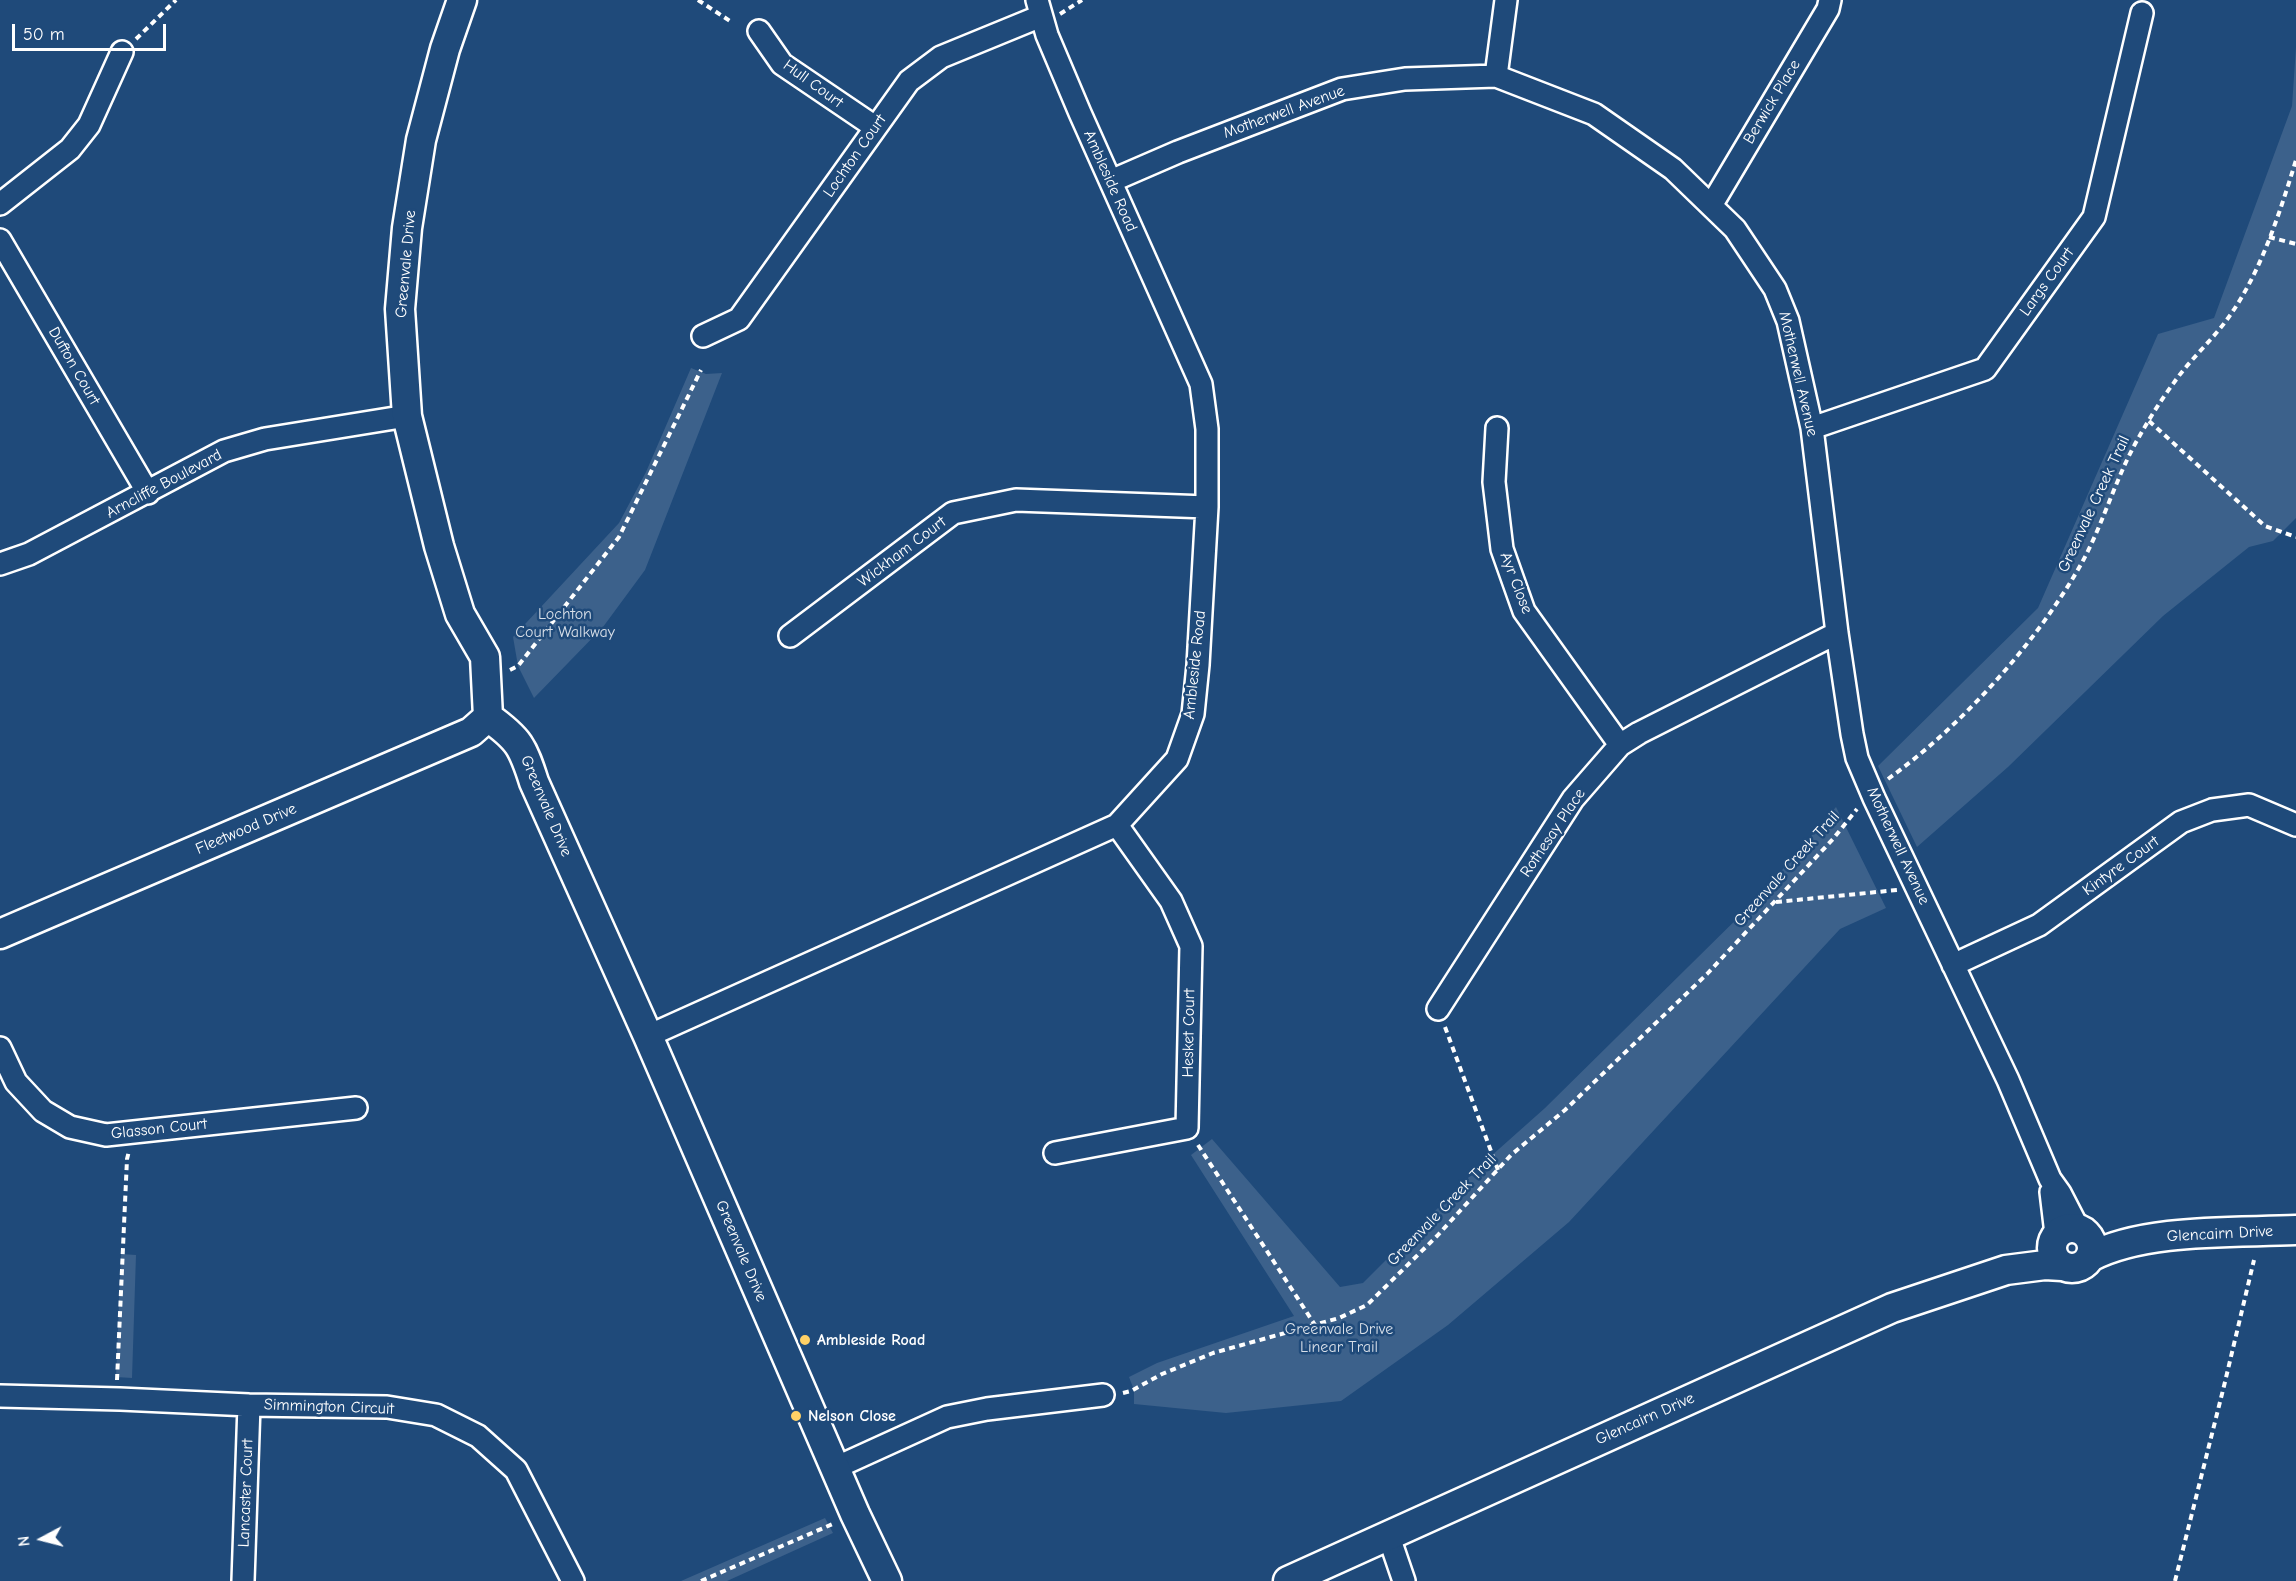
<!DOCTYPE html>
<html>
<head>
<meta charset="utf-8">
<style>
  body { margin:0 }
  #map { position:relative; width:2296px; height:1581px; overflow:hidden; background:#1f4a7a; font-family:"Comic Neue",sans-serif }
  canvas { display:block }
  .north { position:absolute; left:12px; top:1509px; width:60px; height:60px; -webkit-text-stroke:4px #1f4a7a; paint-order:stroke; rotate:263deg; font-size:16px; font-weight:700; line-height:24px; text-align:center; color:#fff }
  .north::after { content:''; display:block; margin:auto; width:21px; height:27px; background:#fff; clip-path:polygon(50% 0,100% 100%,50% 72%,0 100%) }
  .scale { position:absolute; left:12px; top:24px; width:154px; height:27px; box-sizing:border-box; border:3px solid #fff; border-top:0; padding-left:8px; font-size:18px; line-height:21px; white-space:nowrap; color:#fff; -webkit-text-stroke:4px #1f4a7a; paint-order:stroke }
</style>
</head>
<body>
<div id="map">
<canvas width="2296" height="1581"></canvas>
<div class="north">N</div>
<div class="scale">50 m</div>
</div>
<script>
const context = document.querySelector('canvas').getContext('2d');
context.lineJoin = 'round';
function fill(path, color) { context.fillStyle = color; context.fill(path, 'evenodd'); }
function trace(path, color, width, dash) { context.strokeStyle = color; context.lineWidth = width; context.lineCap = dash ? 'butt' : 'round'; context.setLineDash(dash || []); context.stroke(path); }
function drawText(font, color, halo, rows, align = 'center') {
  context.font = font + ' "Comic Neue",sans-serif'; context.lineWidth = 5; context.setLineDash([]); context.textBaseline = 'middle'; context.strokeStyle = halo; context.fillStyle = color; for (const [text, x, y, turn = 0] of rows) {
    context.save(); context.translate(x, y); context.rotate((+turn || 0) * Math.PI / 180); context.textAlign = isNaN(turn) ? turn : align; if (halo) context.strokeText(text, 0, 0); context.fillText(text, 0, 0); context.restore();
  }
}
fill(new Path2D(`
  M2296,47v471l-23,23 -24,6 -86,69 -155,151 -91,80 -39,-81 160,-158 120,-274 56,-16 78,-212z
  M691,368l15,6 16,-1 -77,197 -42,57 -69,71 -16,-32 -5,-29 106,-114 27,-51z
  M1836,807l50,101 -46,21 -271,293 -121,103 -107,76 -115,12 -92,-9v-14l-5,-13 28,-14 137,-47 -103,-161 21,-16 128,148 23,-4 118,-118 64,-57 215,-212z
  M121,1254l15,1 -4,123 -16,-1z
  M825,1518l8,15 -106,48h-46z`), '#3c618b');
const street = new Path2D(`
  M759,31l23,33 93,63
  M1496,76l10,-76
  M1111,181l67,-29 164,-63 63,-10 91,-3 98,38 79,55 62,60 40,60 13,32 24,107 25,205 15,101 5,24 17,40 134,282 42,99 10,14 18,35
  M0,204l70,-55 19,-24 33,-73
  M1712,204l116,-195 2,-9
  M0,240l148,253
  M703,336l36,-17 170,-238 32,-24 100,-41
  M1497,428l-3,54 8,67 22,62 96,134
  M1812,428l173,-59 109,-152 48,-204
  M0,564l29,-10 195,-103 41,-12 142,-23
  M790,636l163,-123 63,-13 191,7
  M1953,965l86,-40 142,-103 31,-12 37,-5 47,20
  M1438,1009l135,-210 47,-54 19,-12 198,-100
  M648,1036l469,-211 60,-66 16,-45 5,-49 9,-158v-78l-6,-45 -121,-271 -33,-78 -10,-35
  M0,1048l16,34 27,29 27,16 36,8 250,-27
  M1055,1153l132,-25 4,-182 -20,-45 -54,-76
  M2051,1192l5,42
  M0,1396l120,3 129,6 138,2 49,8 42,21 38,34 57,111
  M835,1468l112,-51 40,-8 116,-14
  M1388,1534l16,47
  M243,1581l6,-176`);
const secondary = new Path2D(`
  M462,0l-17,49 -24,91 -14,88 -7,81 7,107 32,130 21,68 25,43 3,60
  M488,717c31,22 35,30 46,65l114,254 207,478 32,67
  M0,934l471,-202 17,-15
  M2052 1248a20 20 0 1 1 40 0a20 20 0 1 1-40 0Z
  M2090,1257c55,-29 144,-24 206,-27
  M1288,1581l604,-273 114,-38 39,-5 17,1`);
trace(street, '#fff', 26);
trace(secondary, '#fff', 33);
trace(new Path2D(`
  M698,0l32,21
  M1060,14l22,-14
  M136,39l40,-39
  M2269,237l27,7
  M2149,421l116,105 31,11
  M510,670l8,-4 101,-129 82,-167
  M1888,779c73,-53 142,-129 188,-206 26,-43 38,-93 63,-136 10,-18 22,-37 34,-53 17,-25 41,-45 58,-70 31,-45 49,-102 65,-154
  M1776,902l121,-12
  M1445,1027l53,143
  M1198,1145l117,180
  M117,1380l10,-221 2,-8
  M1123,1393l8,-2 31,-17 51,-21 126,-35 28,-13 70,-69 74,-81 54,-45 142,-136 126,-135 24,-30
  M701,1581l134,-58
  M2175,1581l49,-195 30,-126`), '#fff', 4, [6, 4.5]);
trace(street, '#1f4a7a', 21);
trace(secondary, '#1f4a7a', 28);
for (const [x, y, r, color] of [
  [805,1340,6,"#ffd166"],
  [796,1416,6,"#ffd166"]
]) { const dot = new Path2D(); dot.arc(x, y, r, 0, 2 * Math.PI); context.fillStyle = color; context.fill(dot); trace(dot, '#1f4a7a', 2); }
drawText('16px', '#fff', '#1f4a7a', [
  ["Hull Court",813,84,36],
  ["Berwick Place",1772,102,-59],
  ["Motherwell Avenue",1284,112,-20],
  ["Lochton Court",855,156,-55],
  ["Ambleside Road",1110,181,66],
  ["Greenvale Drive",406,264,-85],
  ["Largs Court",2047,282,-54],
  ["Dufton Court",74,366,60],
  ["Motherwell Avenue",1798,374,77],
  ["Arncliffe Boulevard",164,484,-28],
  ["Greenvale Creek Trail",2094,504,-65],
  ["Wickham Court",902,552,-37],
  ["Ayr Close",1516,583,69],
  ["Ambleside Road",1195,665,-84],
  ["Greenvale Drive",546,806,67],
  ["Fleetwood Drive",246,829,-23],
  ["Rothesay Place",1553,833,-56],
  ["Motherwell Avenue",1898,846,65],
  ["Kintyre Court",2121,866,-36],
  ["Greenvale Creek Trail",1787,869,-48],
  ["Hesket Court",1189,1033,-89],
  ["Glasson Court",159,1129,-6],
  ["Greenvale Creek Trail",1442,1210,-46],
  ["Glencairn Drive",2220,1234,-3],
  ["Greenvale Drive",741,1251,67],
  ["Simmington Circuit",329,1407,2],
  ["Glencairn Drive",1645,1419,-24],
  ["Lancaster Court",246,1493,-88]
]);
drawText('16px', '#d8dfe8', '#1f4a7a', [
  ["Lochton",565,614],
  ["Court Walkway",565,632],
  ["Greenvale Drive",1339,1329],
  ["Linear Trail",1339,1347]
]);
drawText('bold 16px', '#fff', '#1f4a7a', [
  ["Ambleside Road",817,1340],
  ["Nelson Close",808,1416]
], 'left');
</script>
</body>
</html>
